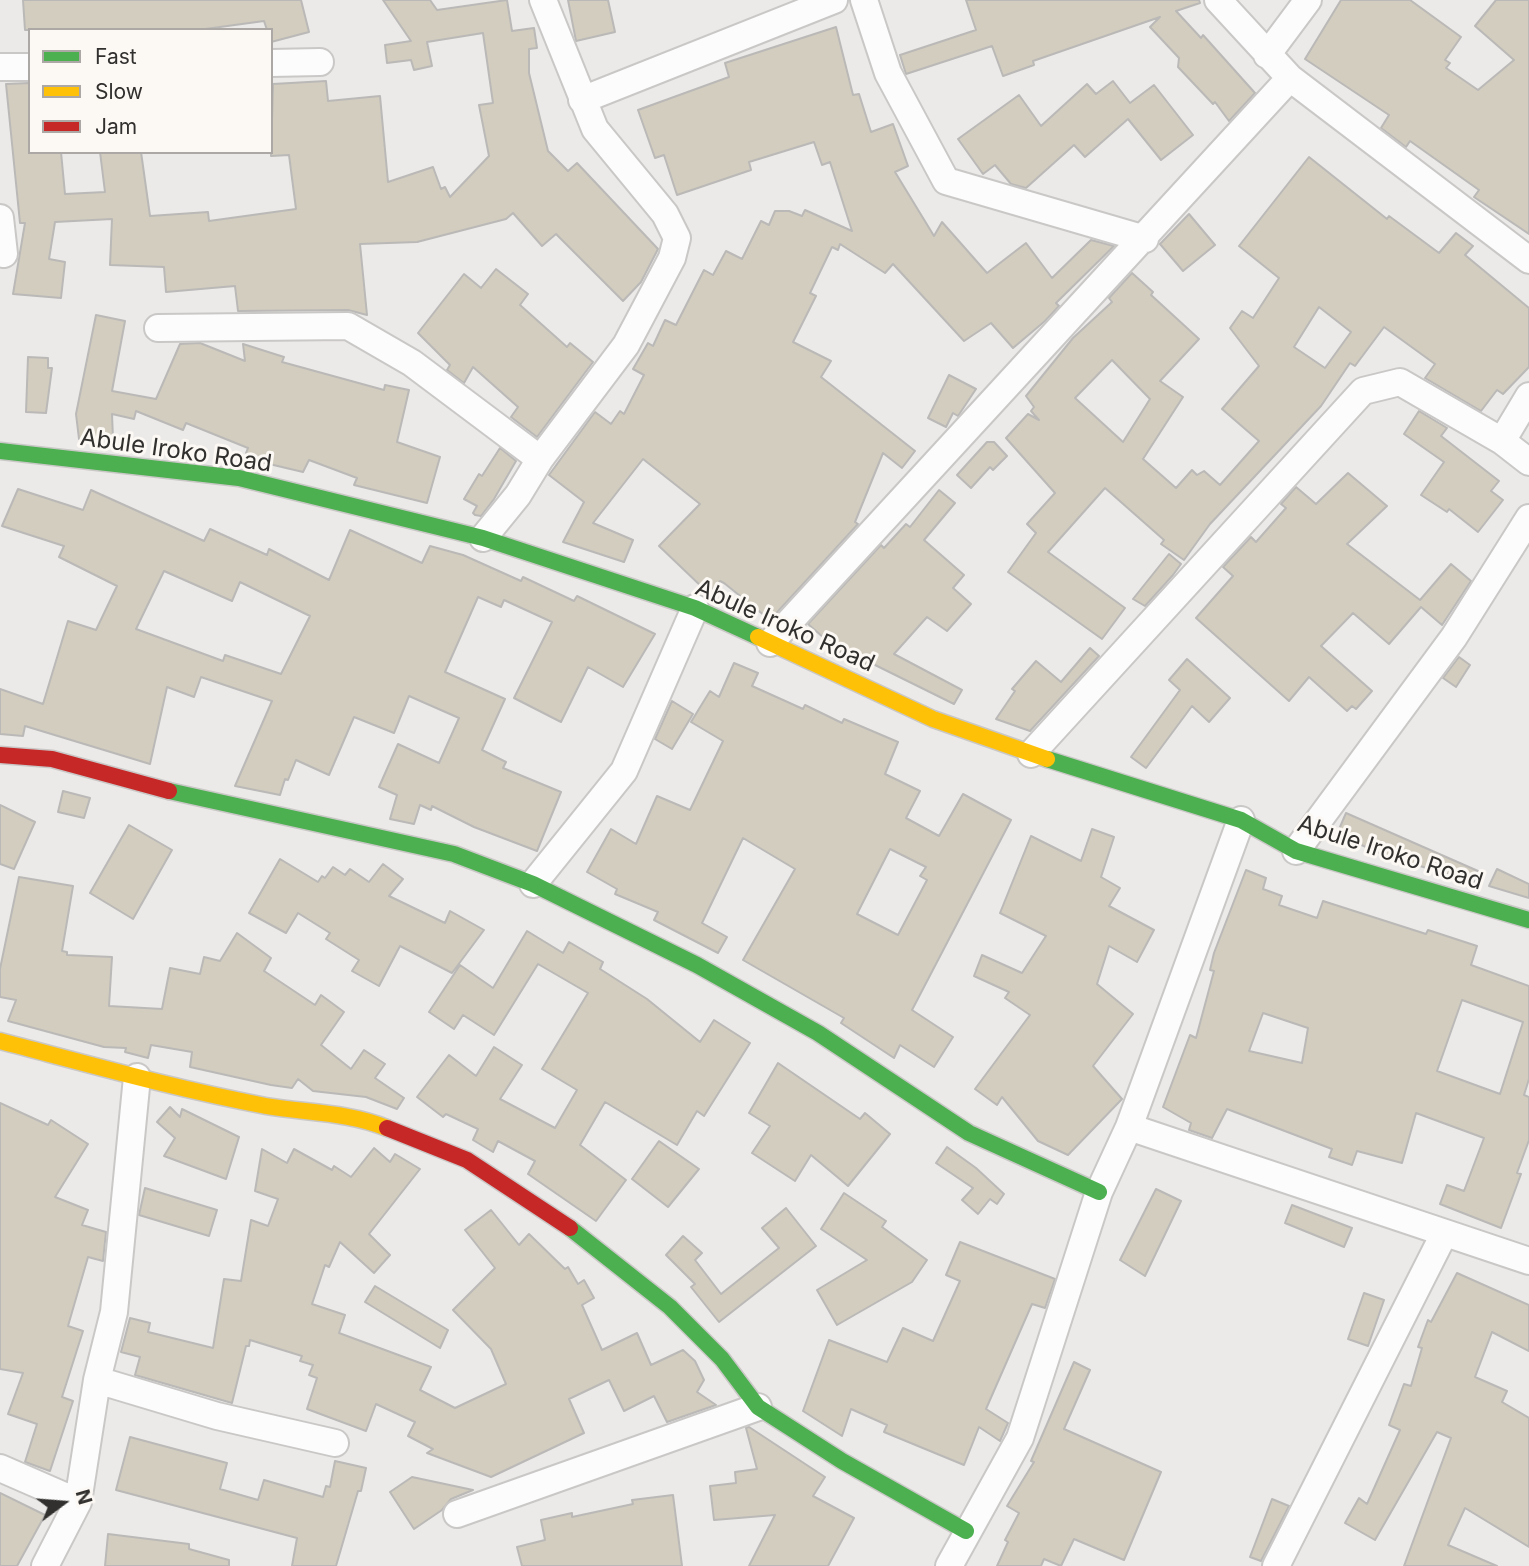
<!DOCTYPE html>
<html>
<head>
<meta charset="utf-8">
<style>
  body { margin:0 }
  #map { position:relative; width:1529px; height:1566px; overflow:hidden; background:#eceae8; font-family:Inter,sans-serif }
  canvas { display:block }
  .legend { position:absolute; left:28px; top:28px; width:245px; height:126px; box-sizing:border-box; background:#fcf8f4; border:2px solid #aba8a5; margin:0; padding:9px 12px; list-style:none; font-size:21px; color:#31302e }
  .legend li { display:flex; align-items:center; gap:14px; height:35px }
  .legend b { width:35px; border:2px solid #aba8a5 }
  .north { position:absolute; left:28px; top:1468px; width:70px; height:70px; -webkit-text-stroke:5px #fcf8f4; paint-order:stroke; rotate:74deg; font-size:19px; font-weight:700; line-height:28px; text-align:center; color:#31302e }
  .north::after { content:''; display:block; margin:auto; width:24px; height:32px; background:#31302e; clip-path:polygon(50% 0,100% 100%,50% 72%,0 100%) }
</style>
</head>
<body>
<div id="map">
<canvas width="1529" height="1566"></canvas>
<ul class="legend">
<li><b style="height:9px;background:#4caf50"></b>Fast</li>
<li><b style="height:9px;background:#ffc107"></b>Slow</li>
<li><b style="height:9px;background:#c62828"></b>Jam</li>
</ul>
<div class="north">N</div>
</div>
<script>
const context = document.querySelector('canvas').getContext('2d');
context.lineJoin = 'round';
function fill(path, color) { context.fillStyle = color; context.fill(path, 'evenodd'); }
function trace(path, color, width, dash) { context.strokeStyle = color; context.lineWidth = width; context.lineCap = dash ? 'butt' : 'round'; context.setLineDash(dash || []); context.stroke(path); }
function drawText(font, color, halo, rows, align = 'center') {
  context.font = font + ' Inter,sans-serif'; context.lineWidth = 6; context.setLineDash([]); context.textBaseline = 'middle'; context.strokeStyle = halo; context.fillStyle = color; for (const [text, x, y, turn = 0] of rows) {
    context.save(); context.translate(x, y); context.rotate((+turn || 0) * Math.PI / 180); context.textAlign = isNaN(turn) ? turn : align; if (halo) context.strokeText(text, 0, 0); context.fillText(text, 0, 0); context.restore();
  }
}
const building = new Path2D(`
  M23,0h278l8,32 -38,10v-12h-4l-3,-9 -66,9h-173z
  M383,0h47l7,10 70,-10 5,31 22,-3 3,20 -8,1v24l19,78 20,20 9,-8 81,86 -17,33 -18,19 -67,-67 -14,12 -29,-33 -7,6 -89,23 -57,2 7,71 -19,-5 -110,1 -3,-25 -69,6 -2,-25 -54,-2 2,-46 -57,3 -6,37 16,3 -4,36 -48,-4 12,-71h-5l-14,-139 24,-1v69h31l4,42 40,-2 -5,-40h41l9,64 58,-4 1,9 87,-12 -7,-54 -18,1 2,-72 53,-3 2,20 52,-5 8,86 45,-15 8,22 4,-2 5,10 39,-41 -10,-51 14,-2 -10,-70 -56,9 5,24 -18,4 -3,-10 -24,3 -2,-18 26,-4z
  M568,0h40l7,32 -39,9z
  M966,0h233l1,3 -24,8 25,27 2,-3 52,58 -26,28 -14,-19 -2,2 -35,-37 1,-9 -29,-31 10,-10 -127,44 1,4 -31,11 -11,-30 -86,28 -6,-19 76,-25z
  M1341,0h69l51,37 -16,23 5,3 -4,5 32,22 36,-30 -39,-34 21,-26h33v234l-55,-37 5,-7 -69,-49 -4,6 -25,-19 8,-13 -84,-56z
  M836,27l17,68 6,-1 12,38 22,-8 15,42 -13,6 39,64 8,-14 45,51 39,-30 26,35 39,-38 23,6 -58,57 3,3 -14,15 -32,27 -22,-25 -27,18 -71,-77 -8,9 -45,-29 -2,6 -6,-3 -22,46 6,3 -23,46 38,19 -10,16 94,74 -13,17 -19,-15 -28,69 3,2 -88,96 -46,-37 -4,-2 -10,11 -6,-3 -45,-43 41,-42 -57,-45 -50,64 40,17 -9,22 -61,-20 21,-40 -35,-27 46,-63 16,12 9,-13 4,3 20,-39 -11,-6 15,-26 5,3 12,-26 11,5 28,-55 9,5 13,-24 16,8 19,-38 8,4 6,-14h14l13,5 3,-6 47,21 -22,-69 -8,3 -8,-23 -65,20 2,8 -74,25 -13,-40 -9,3 -17,-48 91,-33 -4,-14z
  M1113,81l17,22 24,-18 39,50 -32,25 -33,-41 -43,38 -11,-12 -48,43 -15,-4 -16,-19 -12,9 -25,-35 61,-44 22,31 46,-42 9,10z
  M1309,157l78,62 2,-3 50,37 17,-20 17,13 -8,9 64,53v59l-26,27 -6,-4 -16,21 -56,-33 10,-14 -51,-37 -29,39 -5,-3 -29,43 -111,118 -26,36 -23,-16 3,-4 -59,-52 -57,64 77,56 -23,31 -94,-67 28,-39 -9,-9 28,-31 -49,-55 22,-24 11,6 -8,-9 3,-4 -8,-11 47,-58 39,-36 -3,-4 23,-25 21,19 -2,3 48,44 -39,42 23,16 -40,62 33,29 16,-18 5,5 7,-4 16,14 39,-44 -37,-32 37,-43 -29,-38 12,-17 11,7 26,-40 -40,-32zM1319,307l32,25 -26,36 -31,-21zM1112,360l38,39 -27,43 -48,-44z
  M1189,214l26,31 -32,26 -23,-27z
  M496,269l32,25 -8,11 47,42 3,-4 23,19 -56,75 -26,-20 7,-10 -45,-40 -9,16 -17,-13 3,-5 -32,-32 46,-59 17,14z
  M96,315l29,6 -13,70 44,8 24,-55 20,-1 45,18 -2,-17 41,13 -2,5 102,28 1,-5 24,5 -12,52 43,15 -13,46 -73,-18 3,-7 -48,-18 -6,12 -38,-9 -19,-10 2,-5 -62,-25 -3,7 -47,-19 -2,8 -22,-5 1,25h-34l-3,-25z
  M28,357l20,1v10h4l-6,45 -20,-1z
  M949,375l27,14 -18,27 -5,-3 -7,14 -18,-9z
  M1419,411l28,17 -6,8 58,45 -8,10 12,9 -25,32 -29,-23 -2,3 -26,-17 23,-33 -40,-28z
  M987,442h7l13,14 -14,14 -3,-3 -19,21 -14,-13z
  M500,448l16,13 -22,38 -13,17 -6,-1 -2,-2 4,-7 -13,-7 15,-25 3,2z
  M1348,473l39,33 -40,38 73,56 31,-36 20,17 -29,44 -21,-18 -32,37 -36,-31 -32,33 51,45 -16,18 -4,-3 -5,5 -38,-34 -20,24 -93,-83 37,-42 -10,-9 28,-30 5,5 30,-34 -5,-4 15,-17 20,17z
  M18,489l65,21 8,-20 113,51 6,-12 57,26 2,-6 60,31 21,-50 72,33 8,-17 33,9 58,26 2,-4 51,24 3,-5 78,38 -32,53 -35,-20 -27,55 -47,-24 38,-76 -48,-22 -3,7 -23,-10 -33,75 60,27 -23,51 24,12 -3,6 58,24 -24,59 -63,-24 -42,-21 -1,4 -11,-5 -6,19 -24,-5 7,-24 -18,-8 19,-43 41,19 20,-45 -50,-22 -15,37 -40,-16 -25,58 -33,-15 -8,20 -3,-1 -5,16 -45,-9 37,-85 -71,-24 -7,20 -27,-10 -17,77 -125,-38 -2,10 -23,-2v-45l43,15 25,-83 28,9 21,-44 -58,-29 5,-11 -62,-20zM164,571l68,30 8,-19 70,34 -29,58 -56,-19 -2,6 -87,-32z
  M939,490l16,13 -31,37 40,35 -11,13 18,16 -24,27 -20,-14 -33,37 68,36 -8,14 -85,-42 -3,3 -26,-13 -32,-28 73,-79 3,3 22,-24 4,3z
  M1169,554l12,10 -8,11 -28,31 -12,-7z
  M1090,648l9,8 -69,75 -34,-12 19,-28 -3,-2 24,-28 25,21z
  M1459,657l11,8 -14,22 -13,-9z
  M1187,659l43,39 -21,24 -17,-16 -46,62 -15,-11 49,-67 -11,-10z
  M734,663l24,10 -6,13 51,23 2,-4 37,18 2,-4 54,23 -13,32 35,17 -14,27 33,18 24,-42 48,26 -99,190 41,27 -19,30 -34,-22 -6,13 -53,-35 3,-5 -101,-58 52,-91 -52,-31 -41,85 25,14 -9,16 -64,-33 4,-8 -43,-18 2,-5 -30,-17 24,-43 25,15 21,-48 33,14 33,-69 -32,-19 19,-31 9,6zM890,849l36,18 -6,9 7,4 -29,55 -41,-21z
  M672,701l21,13 -21,35 -17,-10z
  M63,791l27,7 -6,20 -26,-6z
  M0,805l35,17 -21,47 -14,-5z
  M1346,813l132,58 -4,11 -88,-26 -49,-22z
  M129,825l43,25 -39,69 -43,-26z
  M1092,829l22,8 -13,40 19,11 -11,18 45,24 -17,32 -28,-16 -12,38 36,30 -40,52 29,33 -54,56 -30,-14 -36,-44 -5,8 -22,-16 55,-74 -25,-17 4,-6 -35,-16 8,-21 40,18 24,-37 -46,-23 31,-77 50,25z
  M280,859l38,23 4,-6 3,2 8,-11 12,8 5,-6 19,13 14,-18 20,15 -14,17 56,27 5,-12 34,19 -32,43 -52,-27 -21,40 -27,-15 7,-11 -33,-21 4,-6 -32,-20 -12,20 -37,-20z
  M1497,869l32,15v14l-40,-12z
  M1246,870l20,8 -3,11 19,7 -3,9 38,13 6,-17 103,33 2,-4 49,16 -6,19 58,21v93l-5,16 5,2v43l-12,33 4,1 -20,54 -61,-24 7,-19 17,6 20,-53 -68,-25 -14,50 -45,-12 -5,14 -23,-8 3,-8 -105,-40 -15,29 -23,-8 2,-7 -28,-16 27,-72 6,3 18,-67 -4,-1 4,-17zM1462,1000l61,22 -23,72 -63,-23zM1263,1013l45,15 -6,35 -53,-12z
  M19,877l54,9 -11,65 5,1v3l45,2 -3,49 53,3 8,-41 30,6 4,-17 16,4 17,-28 34,25 -7,13 51,34 6,-10 23,17 -23,33 30,24 13,-19 21,14 -10,14 29,20 -7,11 -31,-12 -53,-6 -15,-12 -6,9 -21,-3 -81,-18 2,-15 -41,-7 -3,13 -23,-6 1,-4 -22,-1 -96,-26 8,-21 -16,-3v-28z
  M527,931l36,22 6,-11 34,20 -3,7 47,30 53,43 14,-22 36,23 -46,73 -7,-5 -20,34 -72,-43 -25,43 46,35 -30,41 -68,-47 7,-13 -37,-20 -5,11 -20,-12 5,-11 -32,-15 -3,3 -26,-20 32,-42 27,21 18,-29 28,18 -22,34 55,29 22,-38 -35,-21 46,-76 -50,-29 -44,71 -31,-20 -9,14 -25,-17 31,-47 33,23z
  M778,1063l82,56 5,-6 25,21 -42,52 -37,-31 -16,26 -43,-28 18,-27 -21,-13z
  M0,1103l48,22 3,-5 37,24 -33,53 33,13 -6,15 24,7 -3,29 -15,-4 -20,69 15,5 -21,66 11,4 -23,70 -25,-9 12,-38 -29,-10 15,-41 -23,-4z
  M170,1107l10,10 2,-8 57,28 -13,42 -62,-23 11,-18 -18,-16z
  M659,1141l40,28 -31,38 -36,-28z
  M947,1147l29,21 28,26 -7,10 -7,-5 -12,15 -16,-14 11,-12 -37,-25z
  M374,1148l16,14 5,-8 25,15 -51,65 21,21 -16,18 -34,-31 -11,25 -4,-2 -13,39 33,11 -6,18 92,34 -11,23 35,18 51,-24 -15,-35 -38,-39 42,-42 -30,-38 26,-20 28,35 10,-11 36,35 3,-2 10,17 6,-4 10,18 -12,7 20,45 35,-17 14,32 32,-15 12,11 9,19 -7,12 19,13 -49,17 -13,-26 -30,15 -15,-31 -40,19 15,34 -93,44 -64,-24 6,-4 -25,-13 7,-14 -39,-18 -10,27 -59,-22 10,-31 -8,-3 4,-10 -13,-4 2,-5 -52,-16 -1,6h-3l-14,57 -97,-28 5,-18 -19,-5 9,-34 20,5 -2,9 65,16 11,-69 17,2 10,-61 17,6 10,-27 -23,-8 7,-42 25,14 7,-14 38,21 2,-4 17,11z
  M145,1188l72,22 -8,26 -70,-21z
  M1156,1189l25,12 -36,75 -25,-16z
  M844,1193l42,28 -4,6 45,33 -15,22 -75,43 -20,-35 50,-30 -46,-31z
  M1292,1205l60,23 -8,19 -59,-24z
  M786,1208l30,38 -97,76 -28,-35 4,-3 -29,-29 17,-19 19,17 -7,7 26,34 58,-46 -17,-20z
  M960,1242l95,37 -10,29 -13,-4 -46,105 22,14 -8,18 -21,-14 -15,38 -80,-33 3,-7 -36,-16 -9,27 -39,-25 26,-71 58,22 16,-34 30,13 27,-60 -14,-6z
  M1457,1273l72,32v46l-37,-19 -17,45 32,14 -5,11 27,16v129l-64,-39 -17,37 49,21h-93l47,-128 -14,-6 -62,108 -30,-17 14,-25 8,6 33,-74 -11,-5 15,-41 7,2 11,-38 -4,-1 10,-27 3,2z
  M375,1286l73,44 -8,18 -75,-46z
  M1364,1293l20,7 -16,46 -20,-7z
  M1074,1362l16,8 -26,59 97,43 -37,88 -50,-21 -13,27 -17,-7 -3,7h-44l11,-24 -3,-2 14,-27 -12,-7 27,-44 -3,-1z
  M749,1427l76,50 -12,19 41,22 -26,48h-79l26,-51 -61,5 -4,-34 26,-3 -1,-11 22,-3 -11,-41z
  M130,1437l97,26 -7,26 38,11 6,-20 59,17 3,-11 4,1 5,-26 31,7 -5,23h-3l-22,75h-44l5,-28 -181,-48z
  M412,1477l61,13 -22,9 -9,11 -28,19 -24,-37z
  M0,1493l45,22 -28,51h-17z
  M673,1495l9,71h-160l-5,-19 28,-7 -4,-20 31,-7v4l61,-13 -1,-4z
  M1272,1499l17,7 -28,55 -11,-4z
  M108,1534l81,10v5l40,11v6h-124z`);
fill(building, '#d3cdbf');
trace(building, '#bab9b7', 2);
const street = new Path2D(`
  M864,0l24,73 58,108 199,58
  M1218,0l72,78 239,182
  M1267,55l41,-55
  M271,63l49,-1
  M0,67h30
  M582,100l252,-100
  M0,218l4,36
  M158,328l190,-2 64,37 128,96
  M1502,441l27,-45
  M483,538l35,-43 22,-36 86,-114 46,-87 5,-20 -12,-24 -70,-85 -52,-129
  M770,643l520,-565
  M1031,754l332,-363 37,-9 102,59 27,21
  M1296,851l158,-214 75,-119
  M533,884l91,-113 71,-163
  M1129,1127l400,134
  M97,1380l120,36 118,27
  M0,1468l78,34
  M457,1514l301,-107
  M45,1566l33,-64 19,-122 17,-68 23,-235
  M949,1566l71,-128 79,-246 30,-65 112,-307
  M1276,1566l168,-332`);
const fast = new Path2D(`
  M0,451l239,27 244,60 212,70 63,29
  M1047,759l194,61 55,31 233,69
  M169,791l285,63 79,30 164,81 121,68 151,100 130,59
  M570,1228l100,79 52,52 36,48 84,54 124,70`);
const slow = new Path2D(`
  M758,637l175,82 114,40
  M0,1041c88,23 176,48 266,65 41,7 82,6 121,22`);
const jam = new Path2D(`
  M0,755l52,4 117,32
  M387,1128l80,32 103,68`);
trace(street, '#cac8c7', 30);
trace(fast, '#cac8c7', 19);
trace(slow, '#cac8c7', 19);
trace(jam, '#cac8c7', 19);
trace(street, '#fcfcfc', 26);
trace(fast, '#4caf50', 16);
trace(slow, '#ffc107', 16);
trace(jam, '#c62828', 16);
drawText('24px', '#31302e', '#fcf8f4', [
  ["Abule Iroko Road",176,451,8],
  ["Abule Iroko Road",785,626,24],
  ["Abule Iroko Road",1390,853,18]
]);
</script>
</body>
</html>
